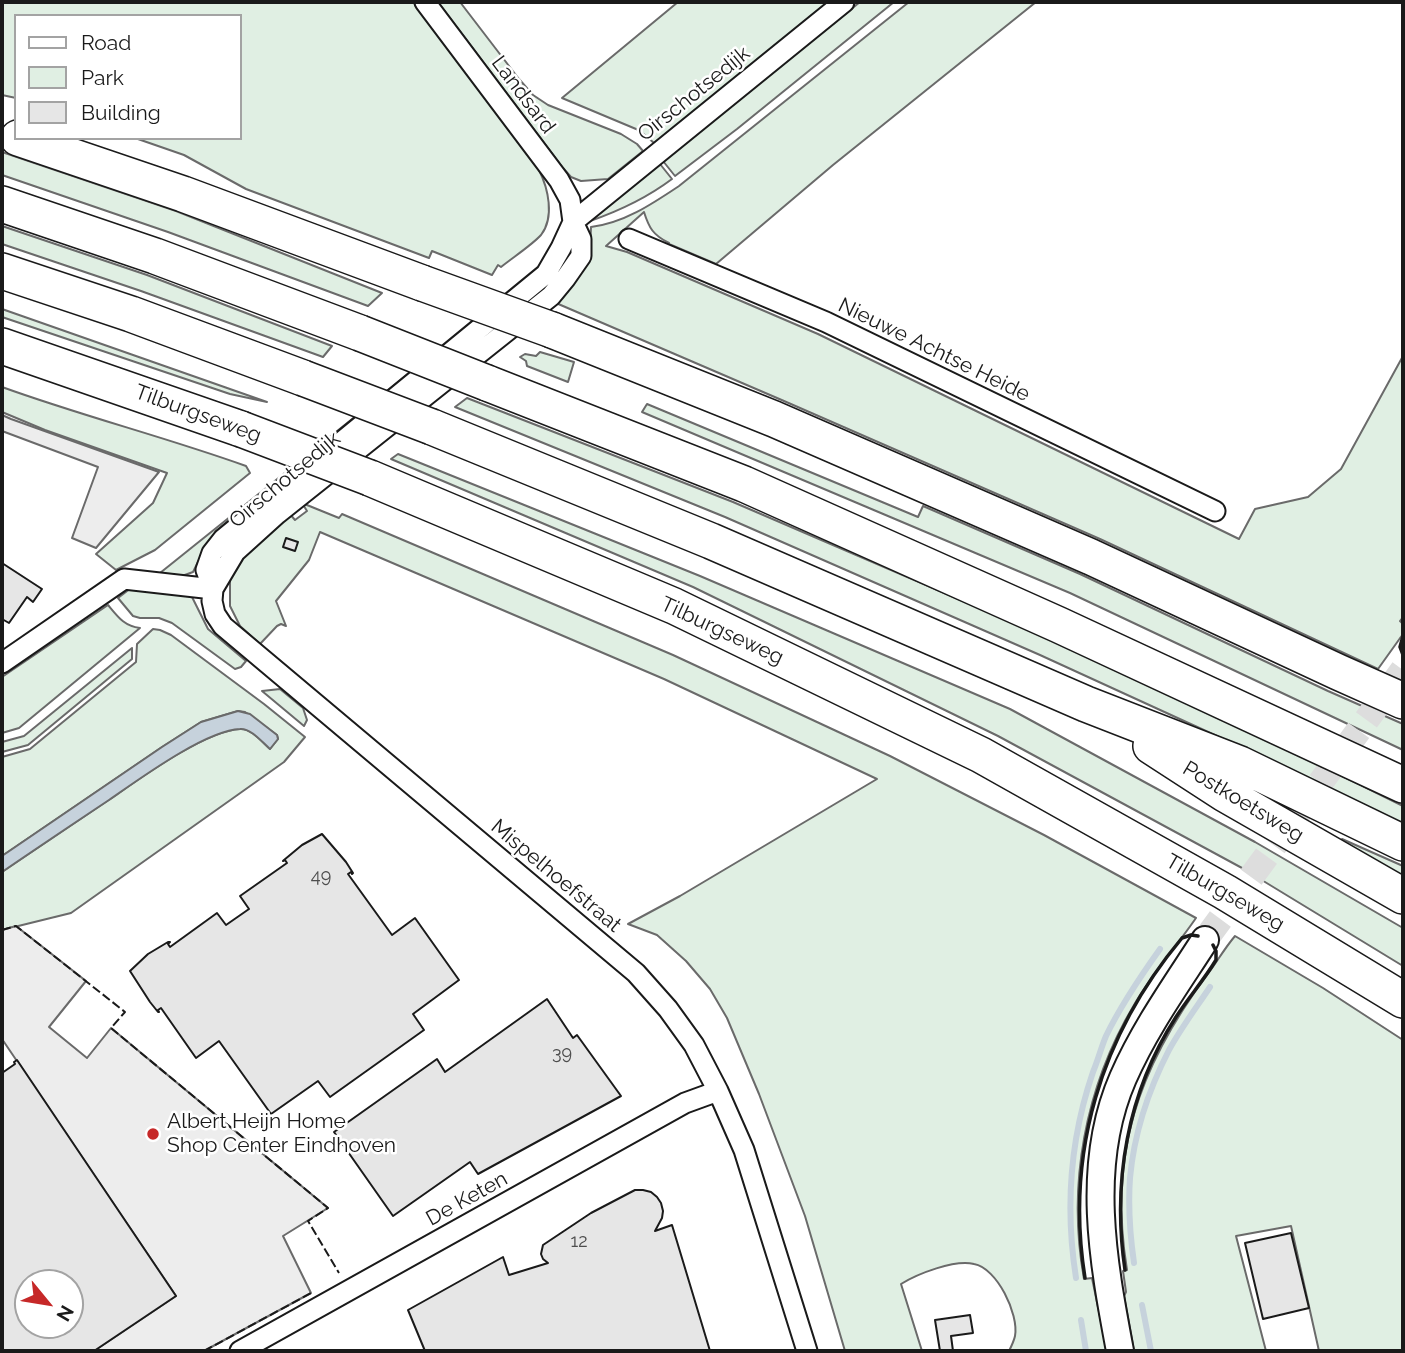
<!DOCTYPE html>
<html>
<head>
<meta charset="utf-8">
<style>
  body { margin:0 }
  #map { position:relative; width:1405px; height:1353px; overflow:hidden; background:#fff; font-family:Raleway,sans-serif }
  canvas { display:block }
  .frame { position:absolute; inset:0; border:4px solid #1a1a1a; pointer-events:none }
  .legend { position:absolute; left:14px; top:14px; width:228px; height:126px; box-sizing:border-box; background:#fff; border:2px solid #a3a3a3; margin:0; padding:9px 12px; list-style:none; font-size:21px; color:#1a1a1a }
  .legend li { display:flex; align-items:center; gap:14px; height:35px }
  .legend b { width:35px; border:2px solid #a3a3a3 }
  .north { position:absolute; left:14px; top:1269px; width:70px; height:70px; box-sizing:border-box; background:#fff; border:2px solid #a3a3a3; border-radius:50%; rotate:120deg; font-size:19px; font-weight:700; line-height:28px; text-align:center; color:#1a1a1a }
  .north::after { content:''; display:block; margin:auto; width:24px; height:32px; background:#c62828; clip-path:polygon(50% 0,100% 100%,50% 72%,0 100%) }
</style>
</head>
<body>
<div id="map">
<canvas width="1405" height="1353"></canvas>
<div class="frame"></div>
<ul class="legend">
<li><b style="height:9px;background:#fff"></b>Road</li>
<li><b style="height:19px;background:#e0efe3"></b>Park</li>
<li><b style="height:19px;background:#e6e6e6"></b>Building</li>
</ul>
<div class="north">N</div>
</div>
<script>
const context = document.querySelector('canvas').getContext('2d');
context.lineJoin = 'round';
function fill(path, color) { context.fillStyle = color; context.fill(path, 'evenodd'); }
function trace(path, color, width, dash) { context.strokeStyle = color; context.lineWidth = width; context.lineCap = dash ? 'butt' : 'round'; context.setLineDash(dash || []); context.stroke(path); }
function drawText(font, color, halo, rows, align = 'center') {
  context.font = font + ' Raleway,sans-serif'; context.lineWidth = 5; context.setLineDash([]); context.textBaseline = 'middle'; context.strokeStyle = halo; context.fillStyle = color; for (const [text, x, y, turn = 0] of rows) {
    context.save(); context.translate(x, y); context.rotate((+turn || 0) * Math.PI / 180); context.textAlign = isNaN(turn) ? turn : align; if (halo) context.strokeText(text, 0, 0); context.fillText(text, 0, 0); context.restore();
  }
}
const green = new Path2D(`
  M2,2h411l126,168c9,18 16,47 2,65 -9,10 -29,23 -40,32l-3,-2 -6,10 -60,-24 -3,7 -183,-69 -62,-34 -49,-17h105v-122h-224v82l-14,-3z
  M438,2h22l59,77 14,16 15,10 73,29 16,10 6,7 -35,28 -27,2 -10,-4 -8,-9z
  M678,2h153l-176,142 -10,-9 -9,-6 -74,-31z
  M860,2h34l-157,127 -62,47 -12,-15z
  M909,2h127l-203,163 -117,99 -47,-20v-1c-16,-8 -20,-15 -25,-31l-38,34 21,6 191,82 421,205 16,-30 53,-12 33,-28 62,-113v261l-3,4 3,3v10l-25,35 -278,-130 -316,-138 -228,-98 7,-6 -1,-2c21,-18 29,-41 29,-68 33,-4 61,-23 88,-41z
  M2,152l174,59 206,82 -14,13 -200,-74 -166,-57z
  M660,164l12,15c-24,18 -53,32 -82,42z
  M2,226l145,49 185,71 -9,11 -182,-66 -139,-47z
  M543,266l-340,286 -10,20 -11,4 -22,-3z
  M2,309l265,93 -37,-8 -228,-77z
  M540,352l34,10 -6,20 -41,-16 -1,-5 -6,-4 5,-3 11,2z
  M2,387c80,29 163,50 244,79l4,7 -95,77 -39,20 -20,-16 57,-51 14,-30 -122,-43 -43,-18z
  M467,398l266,104 316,136 247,115 107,53v18l-114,-55 -249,-114 -315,-138 -270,-110z
  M647,404l271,113 5,-11 157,68 248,117 75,33v26l-333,-157 -428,-181z
  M398,454l302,122 310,133 245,133 148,86v38l-161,-98 -244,-132 -305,-149 -302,-128z
  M302,503l37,15 3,-4 331,141 217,101 154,79 152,83c-20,29 -44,56 -62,87 -49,82 -67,180 -50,274l8,-1 15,73h-98c2,-4 5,-10 6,-15 4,-22 -18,-68 -41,-72 -19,-5 -57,10 -73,20l21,67h-77l-40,-135 -46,-122 -32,-76 -17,-29 -24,-28 -29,-26 -29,-11 52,-28 197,-117 -213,-100 -344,-147 -11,28 -33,41 10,25 -5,-2 -4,2 -17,18 -20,-18 -10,-20v-32l10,-18 49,-43 6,7 12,-9z
  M131,588l60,7 17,34 38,32 -5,6 -6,2 -63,-46 -13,-5h-19l-7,-2 -15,-18z
  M108,605c10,12 16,21 32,23l-121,100 -17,5v-56z
  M153,629l7,1 11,5 93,69 41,33 -21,25 -213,151 -69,17v-58c37,-25 74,-50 111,-75 29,-20 92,-66 127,-68 11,-1 22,13 30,20l8,-10 -1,-4 -32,-23 -7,-1 -37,11 -39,25 -160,109v-99l28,-8 106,-87 1,-18z
  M132,648v11l-104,86 -26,7v-10l22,-6z
  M280,689l23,19 4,12 -3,6 -42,-35z
  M1342,839l61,27v14l-64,-37z
  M1235,936l88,52 80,52v311h-84l-28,-125 -55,10 30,115h-132l-10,-55 2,-4 -3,-21 4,-1c-19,-115 11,-202 80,-295 10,-13 17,-26 28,-39z`);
fill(green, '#e0efe3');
trace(green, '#6a6a6a', 2);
const parking = new Path2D(`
  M2,415l9,4 148,53 -63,76 -24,-10 26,-71 -96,-36z
  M16,926l70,55 -37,46 38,31 24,-30 217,180 -45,28 28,57 -107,58h-110l82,-55 -174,-257v-109z`);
fill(parking, '#ededed');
trace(parking, '#6a6a6a', 2);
const water = new Path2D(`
  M238,711l12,3 27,21 1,4 -8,10c-8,-7 -19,-21 -30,-20 -34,1 -102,51 -131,71 -36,24 -72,48 -107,72v-16l160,-109 39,-25z`);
fill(water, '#c6d2dc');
trace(water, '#6a6a6a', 2);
trace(new Path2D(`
  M1134,1263c-4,-28 -6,-57 -4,-85 4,-44 19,-89 39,-128 12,-22 27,-42 41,-63
  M1076,1278c-11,-70 -6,-139 17,-206 5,-12 8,-24 13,-36 15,-31 34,-59 54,-87
  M1142,1305l9,46
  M1081,1320l5,31`), '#c6d2dc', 6);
const building = new Path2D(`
  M286,538l12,4 -3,9 -12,-4z
  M2,563l40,26 -9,13 -6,-5 -18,26 -7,-4z
  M322,834l24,28 7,11 -1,1 -1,-2 -3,2 44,61 23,-17 44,62 -46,34 11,16 -94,67 -12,-16 -47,33 -52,-73 -23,17 -35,-50 -3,2 1,2h-1l-8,-10 -20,-31 18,-17 20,-12h2l-2,2 2,3 47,-34 9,12 23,-16 -9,-13 47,-33 -2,-3 -2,1 1,-1 18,-15z
  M547,999l26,39 4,-3 44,61 -143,78 -8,-12 -77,54 -59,-84 103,-73 8,13z
  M17,1060l159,236 -82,55h-92v-278l13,-9 -1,-2zM28,1283h42v42h-42z
  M635,1190h8l8,2 6,5 4,6 2,8 -1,7 -7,13 17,-6 38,126h-285l-17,-41 95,-53 6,18 39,-12 -5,-4 -2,-5 2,-9 48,-32z
  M1291,1233l18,75 -46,11 -18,-76z
  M970,1315l3,18 -22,3 2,15h-13l-5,-31z`);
fill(building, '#e6e6e6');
trace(building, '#1a1a1a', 2);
trace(new Path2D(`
  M1205,940l198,-270`), '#ddd', 26, [26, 13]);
const street = new Path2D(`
  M629,239l197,83 389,189
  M213,589l22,-37 42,-38 274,-218 14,-17 16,-23v-17l-8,-17 -3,-22 -11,-20 -134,-178
  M2,663l122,-84 89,10
  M240,1351l445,-248 33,-12
  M807,1351l-63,-201 -26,-59 -24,-46 -26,-36 -32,-36 -413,-347 -8,-12 -3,-13 1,-12 -7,-19 6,-17 11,-14 323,-265 15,-26 12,-26 271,-220`);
const secondary = new Path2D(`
  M1120,1351c-17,-90 -35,-186 3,-273 22,-50 53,-93 82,-138`);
const highway = new Path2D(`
  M18,138l165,56 239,89
  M2,204l153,52 205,77
  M2,271l129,43 172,64
  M552,330l222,89 317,138 247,115 65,29
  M2,346l239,83
  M487,383l257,101 315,141 344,160
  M432,427l279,114 375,163 154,60 163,79
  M370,478l304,128 307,149 244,137 178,108
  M1151,746l74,48 178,102`);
trace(street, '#1a1a1a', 23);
trace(secondary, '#1a1a1a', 30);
trace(highway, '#1a1a1a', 38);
trace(street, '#fff', 19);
trace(secondary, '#fff', 26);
trace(highway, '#fff', 35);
const highwayBridge = new Path2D(`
  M422,283l130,47
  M360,333l127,50
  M303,378l129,49
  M241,429l129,49`);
trace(highwayBridge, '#1a1a1a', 38, []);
trace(highwayBridge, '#fff', 35);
trace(new Path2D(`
  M2,930l14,-4 109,86 -14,16 217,180 -20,13 31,52
  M204,1351l107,-58`), '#1a1a1a', 2, [9, 3.5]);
trace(new Path2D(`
  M1403,636l-3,11 3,8
  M1125,1270c-13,-88 2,-177 51,-253 12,-19 28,-37 40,-57v-9l-3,-6
  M1085,1278c-20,-125 16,-243 97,-340l9,-3 7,1`), '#1a1a1a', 3.5);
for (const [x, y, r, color] of [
  [153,1134,7,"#c62828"]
]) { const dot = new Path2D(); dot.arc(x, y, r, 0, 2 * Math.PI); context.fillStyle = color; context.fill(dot); trace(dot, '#fff', 2.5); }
drawText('18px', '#4d4d4d', null, [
  ["49",321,877],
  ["39",562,1054],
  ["12",579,1242]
]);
drawText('21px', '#1a1a1a', '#fff', [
  ["Oirschotsedijk",694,94,-39],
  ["Landsard",523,95,53],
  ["Nieuwe Achtse Heide",934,350,26],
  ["Tilburgseweg",198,414,20],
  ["Oirschotsedijk",285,480,-40],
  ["Tilburgseweg",722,631,25],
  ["Postkoetsweg",1243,802,31],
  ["Mispelhoefstraat",556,876,40],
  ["Tilburgseweg",1225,893,30],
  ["De Keten",467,1199,-29]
]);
drawText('21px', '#1a1a1a', '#fff', [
  ["Albert Heijn Home",167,1122],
  ["Shop Center Eindhoven",167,1146]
], 'left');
</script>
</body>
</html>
